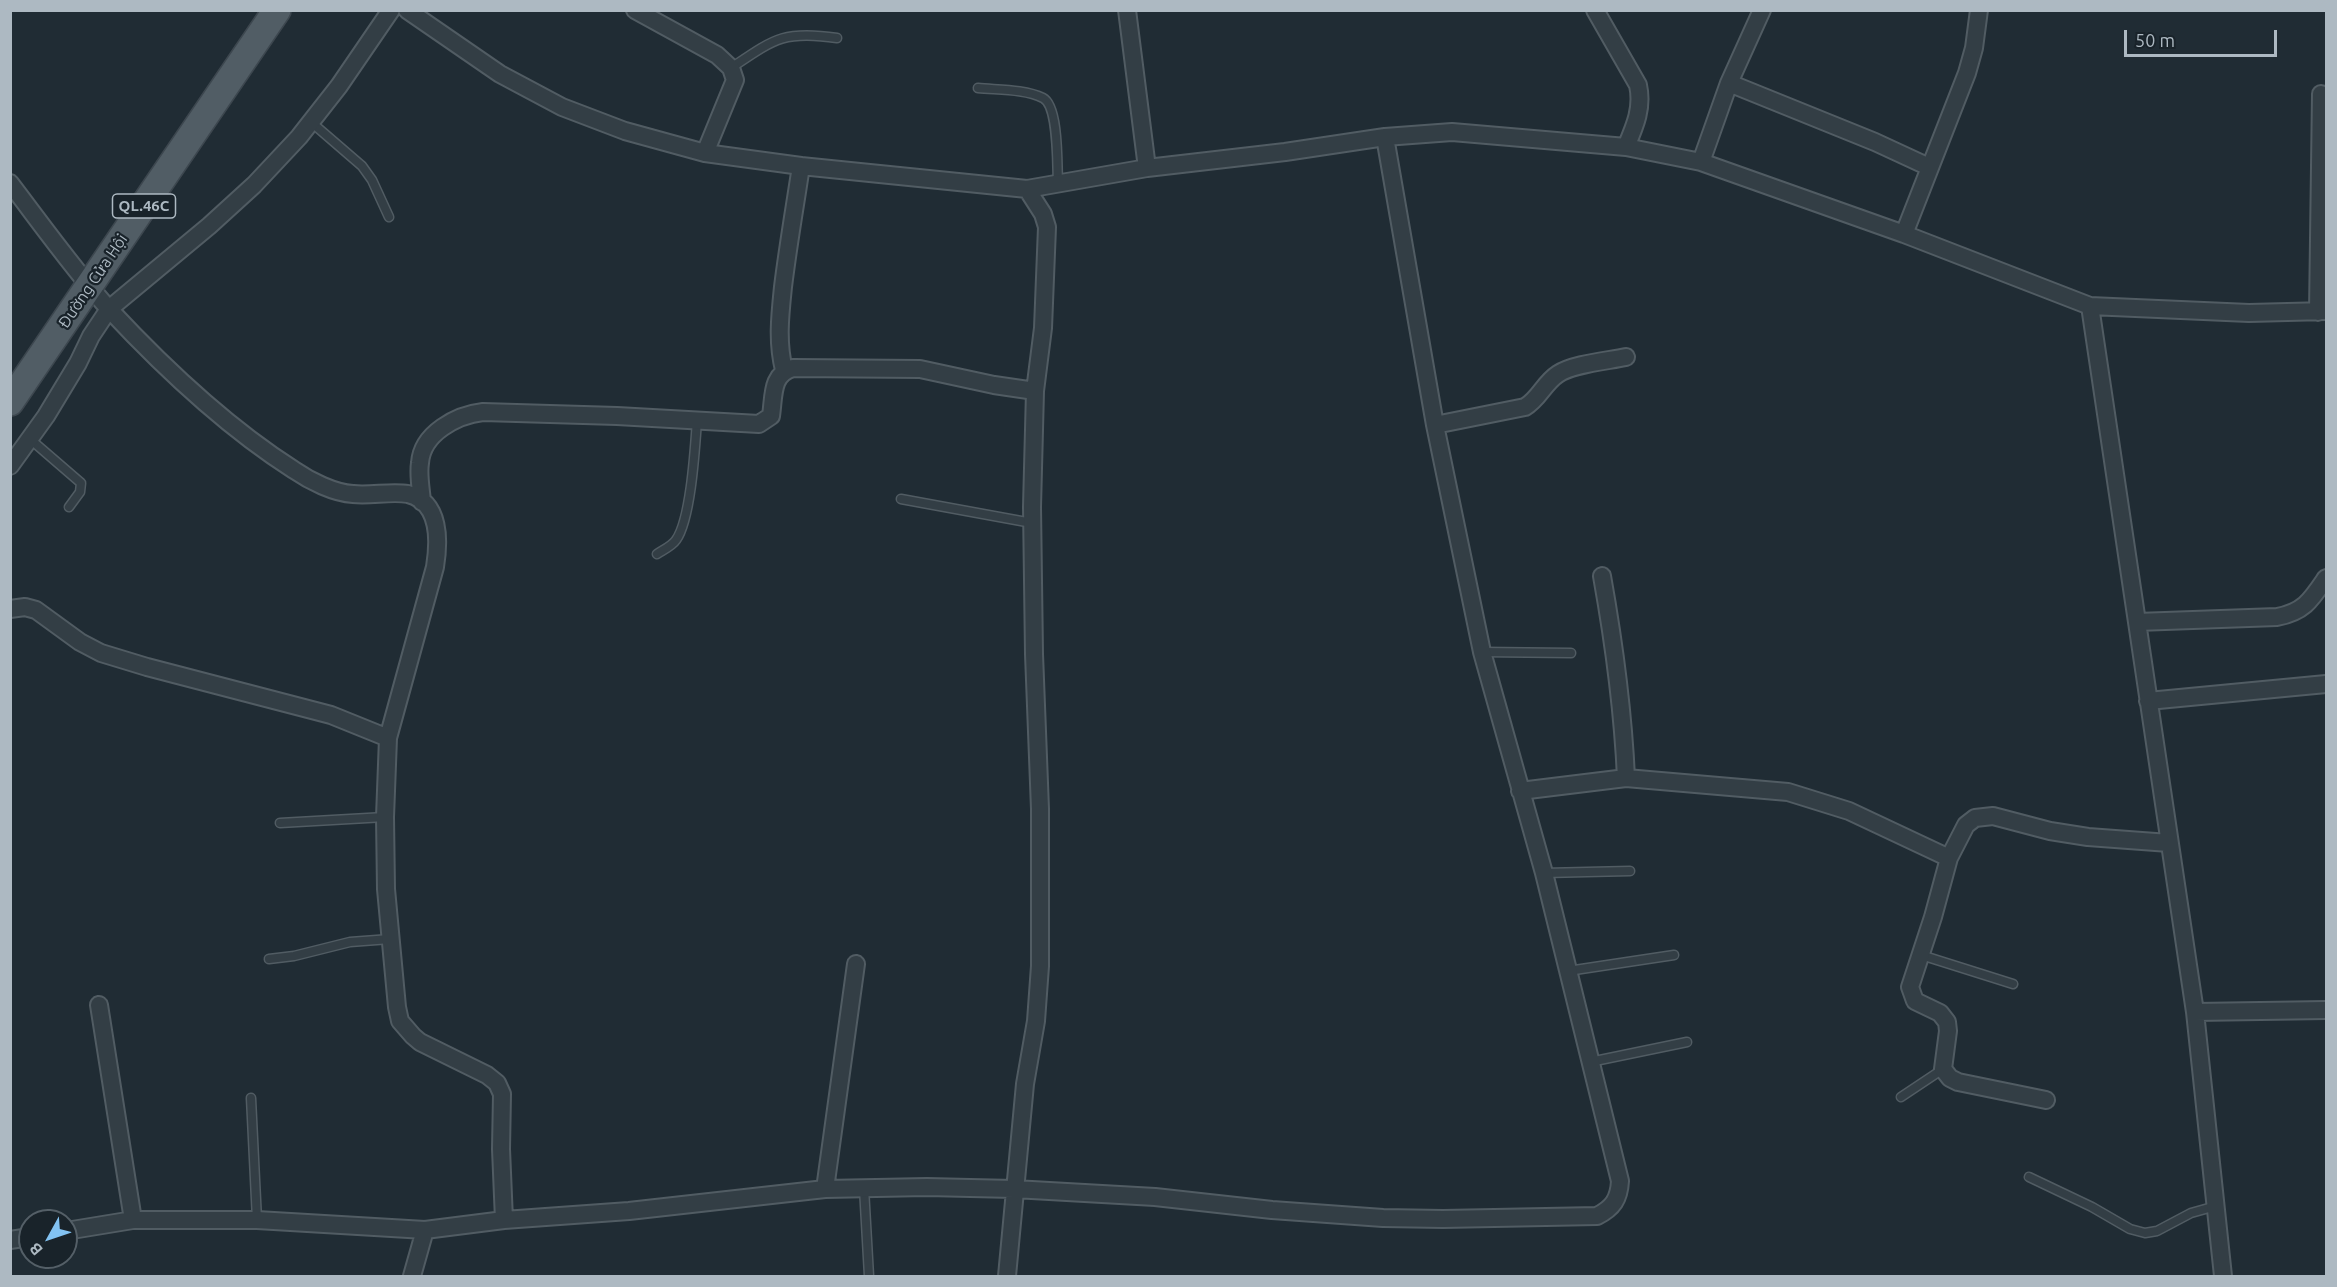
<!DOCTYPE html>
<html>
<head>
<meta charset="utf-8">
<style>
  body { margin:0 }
  #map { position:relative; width:2337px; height:1287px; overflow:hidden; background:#202c34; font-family:Ubuntu,sans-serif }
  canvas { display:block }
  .frame { position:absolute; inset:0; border:12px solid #adb9c2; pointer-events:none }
  .north { position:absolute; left:18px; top:1209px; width:60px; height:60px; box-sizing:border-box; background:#19232a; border:2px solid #545f67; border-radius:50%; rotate:230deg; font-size:16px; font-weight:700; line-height:24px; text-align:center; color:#adb9c2 }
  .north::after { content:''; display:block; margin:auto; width:21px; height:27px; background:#82c2f2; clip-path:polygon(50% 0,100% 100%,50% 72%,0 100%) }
  .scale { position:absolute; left:2124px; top:30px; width:153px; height:27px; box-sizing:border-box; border:3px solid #adb9c2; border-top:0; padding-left:8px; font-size:18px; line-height:21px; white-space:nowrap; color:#adb9c2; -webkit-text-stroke:4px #19232a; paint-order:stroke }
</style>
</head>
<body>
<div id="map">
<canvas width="2337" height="1287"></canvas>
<div class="frame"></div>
<div class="north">B</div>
<div class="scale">50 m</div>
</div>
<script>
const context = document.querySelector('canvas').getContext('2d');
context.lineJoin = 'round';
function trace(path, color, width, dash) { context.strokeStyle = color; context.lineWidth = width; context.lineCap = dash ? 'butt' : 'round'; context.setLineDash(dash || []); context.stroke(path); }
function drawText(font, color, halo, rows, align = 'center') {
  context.font = font + ' Ubuntu,sans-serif'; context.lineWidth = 4.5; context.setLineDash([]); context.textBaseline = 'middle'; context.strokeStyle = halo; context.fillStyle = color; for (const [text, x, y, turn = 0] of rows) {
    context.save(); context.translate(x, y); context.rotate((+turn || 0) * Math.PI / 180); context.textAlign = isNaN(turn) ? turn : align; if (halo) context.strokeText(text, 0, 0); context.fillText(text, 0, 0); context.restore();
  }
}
const lane = new Path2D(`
  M731,68c43,-29 53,-38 106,-30
  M978,88c20,2 47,1 65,10 16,8 14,68 15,86
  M311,122l51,44 10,14 17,37
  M30,439l51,44 -1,9 -11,15
  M901,499l131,24
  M657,554c6,-4 15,-8 19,-14 15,-21 19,-92 21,-120
  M1482,652l89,1
  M280,823l105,-6
  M1544,873l86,-2
  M1921,955l92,29
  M269,959l25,-3 56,-14 40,-3
  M1568,971l106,-16
  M1590,1062l97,-20
  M1901,1097l42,-28
  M251,1098l6,122
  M2029,1177l63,30 38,22 15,4 12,-2 34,-18 25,-7
  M864,1188l5,88`);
const street = new Path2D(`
  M407,10l93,64 62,33 63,24 80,22 96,13 226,23 120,-21 138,-16 100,-15 67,-5 174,15 75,15 203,72 186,72 105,706 28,264
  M635,10l82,45 14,13 4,12 -30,73
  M1127,10l20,158
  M1595,10l43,75c5,23 -3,41 -12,62
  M1729,83l146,59 54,25
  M1701,162l28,-79 33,-73
  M10,183c32,42 64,87 99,126 54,58 119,119 185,161 16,11 40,23 59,24 18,2 38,-3 55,0 33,8 31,48 27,73l-47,171 -3,79 1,72 11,118 3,14 13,15 7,6 67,33 10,8 5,11 -1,55 3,71
  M1904,234l63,-161 7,-25 5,-38
  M2090,306l159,7 77,-2
  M2318,312l3,-218
  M784,370c-7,-28 -4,-54 -1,-83 5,-41 12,-81 18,-121
  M1435,425l90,-18c14,-8 19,-24 33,-33 15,-10 49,-13 68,-17
  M10,466l36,-50 32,-53 13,-27 18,-27 100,-83 45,-41 45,-48 40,-51 52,-76
  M422,502c-1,-13 -4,-27 -2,-39 2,-30 37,-48 63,-51l134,4 142,8 12,-8c3,-20 0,-42 22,-48l127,1 74,16 41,6
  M1602,576c12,67 21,134 24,202
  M10,609l15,-2 11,3 44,32 21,11 46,14 184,48 57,23
  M2137,622l140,-5c27,-5 34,-17 49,-39
  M2148,701l178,-17
  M1520,791l106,-13 162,14 61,19 100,47
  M99,1005l34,215
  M2195,1012l131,-2
  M2046,1100l-88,-18 -8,-4 -7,-9 5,-38 -1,-9 -7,-9 -25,-12 -5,-14 23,-70 16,-59 17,-33 9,-7 18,-2 57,15 38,6 81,6
  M825,1189l31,-225
  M66,1231l67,-11h124l168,10 79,-10 125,-9 196,-22 102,-2 87,2 141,8 117,13 111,8 60,1 154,-3c16,-8 22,-17 23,-35l-76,-308 -62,-221 -47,-227 -50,-288
  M10,1240l20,-3
  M412,1276l13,-46
  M1007,1276l18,-192 11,-63 4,-55v-157l-6,-155 -2,-147 3,-116 8,-63 4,-101 -4,-13 -16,-25`);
const primary = new Path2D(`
  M10,402l267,-392`);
trace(lane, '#515c63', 11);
trace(street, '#515c63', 20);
trace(primary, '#3d474f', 30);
trace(lane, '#333e45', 8);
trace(street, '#333e45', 16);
trace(primary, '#515d65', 27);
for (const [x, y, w] of [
  [144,206,63]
]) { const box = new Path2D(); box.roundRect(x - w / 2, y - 12, w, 24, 4.5); context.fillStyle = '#19232a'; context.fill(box); trace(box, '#adb9c2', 1.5); }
drawText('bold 15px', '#adb9c2', null, [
  ["QL.46C",144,206]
]);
drawText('16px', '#adb9c2', '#19232a', [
  ["Đường Cửa Hội",93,281,-56]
]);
</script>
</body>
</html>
